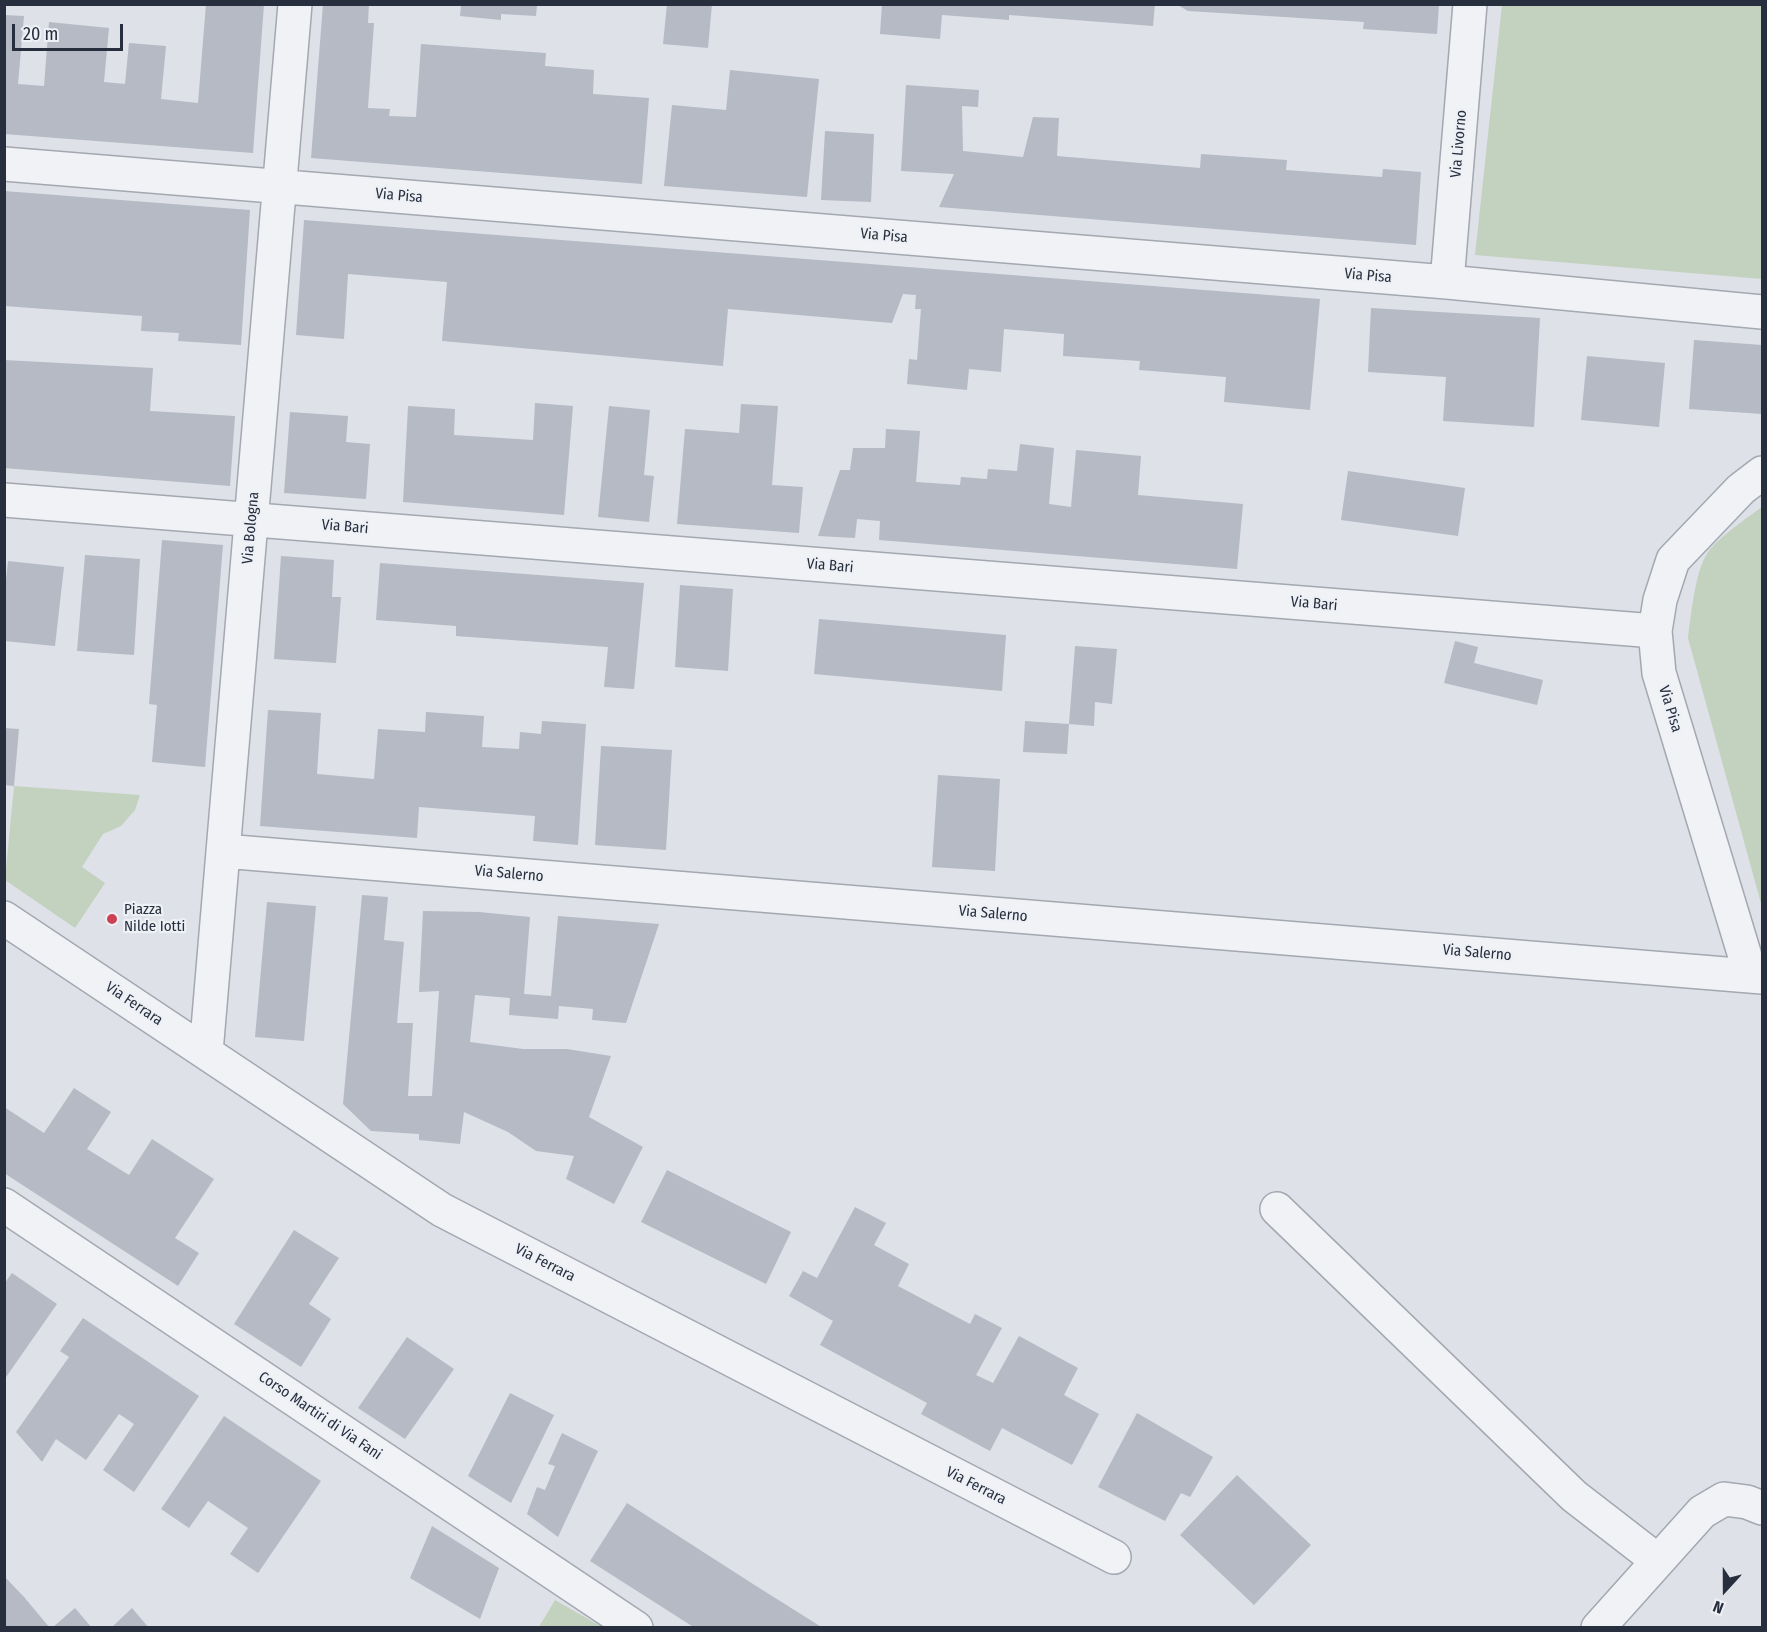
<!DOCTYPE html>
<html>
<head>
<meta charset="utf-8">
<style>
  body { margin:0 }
  #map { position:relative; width:1767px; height:1632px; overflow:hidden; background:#dee1e7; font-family:"Fira Sans Condensed",sans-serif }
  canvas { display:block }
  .frame { position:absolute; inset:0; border:6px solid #272e3e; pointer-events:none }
  .north { position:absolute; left:1695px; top:1560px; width:60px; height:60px; -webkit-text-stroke:4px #edf0f5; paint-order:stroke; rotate:201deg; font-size:16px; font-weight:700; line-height:24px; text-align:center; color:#272e3e }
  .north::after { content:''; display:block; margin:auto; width:21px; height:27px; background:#272e3e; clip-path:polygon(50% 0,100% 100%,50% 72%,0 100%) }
  .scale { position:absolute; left:12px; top:24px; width:111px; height:27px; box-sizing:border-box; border:3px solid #272e3e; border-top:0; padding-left:8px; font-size:18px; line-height:21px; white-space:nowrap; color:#272e3e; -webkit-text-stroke:4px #edf0f5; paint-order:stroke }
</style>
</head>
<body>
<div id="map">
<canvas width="1767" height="1632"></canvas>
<div class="frame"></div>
<div class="north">N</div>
<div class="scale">20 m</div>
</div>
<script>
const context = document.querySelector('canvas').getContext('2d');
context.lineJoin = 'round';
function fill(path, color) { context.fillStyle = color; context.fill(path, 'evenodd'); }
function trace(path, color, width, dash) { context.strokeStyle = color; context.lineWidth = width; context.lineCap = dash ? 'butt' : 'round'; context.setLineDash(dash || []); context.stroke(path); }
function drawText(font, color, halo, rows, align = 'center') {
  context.font = font + ' "Fira Sans Condensed",sans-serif'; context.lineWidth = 4.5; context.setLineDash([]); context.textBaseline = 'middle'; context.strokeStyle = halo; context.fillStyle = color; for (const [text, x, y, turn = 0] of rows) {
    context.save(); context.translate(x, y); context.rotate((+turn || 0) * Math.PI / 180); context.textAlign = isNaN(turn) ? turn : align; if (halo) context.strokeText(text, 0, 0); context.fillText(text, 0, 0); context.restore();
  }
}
fill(new Path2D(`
  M1502,5h260v274l-287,-24z
  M1762,507v400l-74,-269c3,-23 7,-67 20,-86 10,-14 40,-35 54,-45z
  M14,786l126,9 -5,15 -14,16 -18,8 -21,33 23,16 -30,45 -70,-48z
  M555,1600l47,27h-63z`), '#c3d1bf');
fill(new Path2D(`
  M206,4h58l-11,149 -249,-19v-119l20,1 -6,68 26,2 5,-64 60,6 -5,54 21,2 4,-41 37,3 -5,53 37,4z
  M323,4h46l-1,19h6l-6,85 22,1 -1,7 27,1 5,-73 125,9 -1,13 49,4 -1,24 56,4 -7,86 -331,-26z
  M667,4h45l-4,44 -45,-4z
  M882,4h273l-2,22 -144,-11v5l-67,-5 -2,24 -60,-5z
  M1176,4h263l-2,30 -74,-5 1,-7 -176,-11z
  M461,5h76l-1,11 -35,-2v6l-41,-4z
  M730,70l89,9 -12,118 -143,-11 8,-81 54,5z
  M906,85l73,5 -1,17 -16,-1 1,45 60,6 10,-40 26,1 -2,38 143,12 1,-14 86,6 -1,10 96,7 1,-8 38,3 -5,73 -477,-38 15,-33 -53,-3z
  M825,131l49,3 -3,68 -50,-2z
  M4,191l246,19 -9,135 -63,-4 1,-8 -38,-2 1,-15 -138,-10z
  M304,220l1016,79 -10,111 -86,-8 2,-25 -87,-7 1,-9 -77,-5 1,-22 -60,-5 -3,43 -32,-3 -2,21 -60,-6 2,-25 8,1 4,-51h-6l1,-14 -13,-1 -11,29 -164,-14 -5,57 -281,-25 5,-59 -99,-8 -4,65 -48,-4z
  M1371,308l169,10 -6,109 -91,-6 3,-44 -78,-5z
  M1694,340l68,5v69l-73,-5z
  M1587,356l78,7 -6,64 -78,-7z
  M4,360l149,8 -3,43 85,5 -5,70 -226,-18z
  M535,403l38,3 -9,109 -161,-13 5,-96 47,3 -1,26 79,5z
  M741,404l37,2 -6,79 31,2 -4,46 -122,-9 8,-95 54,4z
  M609,406l41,4 -6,65 10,1 -5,46 -51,-5z
  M290,412l58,4 -2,26 24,2 -4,55 -82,-6z
  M886,429l34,2 -4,51 44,3 1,-8 26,2 1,-10 29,2 3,-27 34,4 -5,56 22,3 5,-57 65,6 -3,39 105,9 -6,65 -358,-29 1,-19 -23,-2 -2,19 -37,-2 22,-66h10l3,-22h32z
  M1348,471l117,17 -7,48 -117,-16z
  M162,540l61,5 -18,222 -53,-5 5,-57 -8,-1z
  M85,555l55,4 -6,96 -57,-4z
  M281,556l53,4 -2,37h9l-5,66 -62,-4z
  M8,561l56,6 -9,79 -51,-5v-44z
  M380,563l264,20 -10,106 -30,-2 4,-40 -152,-11v-10l-80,-6z
  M680,585l53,4 -5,82 -53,-4z
  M819,619l187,16 -4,56 -188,-17z
  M1455,641l23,6 -4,16 69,17 -6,25 -93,-22z
  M1075,646l42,3 -5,55 -17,-2 -1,24 -25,-2z
  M268,710l53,3 -4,61 57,5 4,-50 47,3 1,-20 58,4 -2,31 37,2 1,-17 21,2 1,-13 44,3 -8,121 -45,-4 2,-25 -116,-9 -2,31 -157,-12z
  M1025,721l44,3 -2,30 -44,-2z
  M4,728l15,1 -5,57 -10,-1z
  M601,746l71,4 -6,100 -71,-5z
  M938,775l62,4 -5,92 -63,-4z
  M362,895l26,2 -4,43 20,2 -7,81h16l-5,73h24l7,-105 -20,1 4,-81 56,1 51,5 -6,77 27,2 7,-80 101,8 -33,99 -34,-3 1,-11 -34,-3 -1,13 -49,-4 1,-17 -35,-3 -5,47 53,7h44l44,7 -22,61 54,30 -29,57 -48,-25 8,-23 -38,-5 -28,-19 -44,-20 -4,32 -41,-4v-6l-48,-3 -28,-27z
  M267,902l49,4 -12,135 -49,-4z
  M74,1088l37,24 -24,37 42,26 23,-36 62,40 -39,59 24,15 -21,33 -174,-113v-66l40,26z
  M667,1170l124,62 -25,52 -125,-62z
  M855,1207l31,16 -12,22 35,19 -11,22 72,38 5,-10 27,14 -26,47 17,8 26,-47 59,32 -14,27 35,19 -27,51 -70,-37 -12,23 -69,-37 6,-11 -107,-58 13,-24 -44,-25 14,-25 14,7z
  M294,1230l45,28 -30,46 22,15 -30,48 -67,-43z
  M12,1273l45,31 -53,76v-96z
  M83,1318l116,78 -65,96 -31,-22 31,-46 -15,-10 -33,46 -30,-21 -14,23 -26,-30 53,-75 -9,-6z
  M407,1337l47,32 -49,70 -47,-31z
  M510,1393l44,22 -43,88 -43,-27z
  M1137,1413l76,44 -23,40 -9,-4 -16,28 -67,-34z
  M224,1416l97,65 -63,92 -28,-19 18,-26 -40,-27 -19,27 -28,-19z
  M562,1433l36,18 -40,86 -31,-23 10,-27 8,3 10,-24 -7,-2z
  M1237,1475l74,70 -57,60 -74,-70z
  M627,1503l126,81 70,44h-128l-105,-67z
  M432,1526l67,42 -19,51 -70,-41z
  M4,1576l20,21 26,31h-46z
  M75,1608l17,20h-40z
  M132,1608l17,20h-38z`), '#b5bac4');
const minor = new Path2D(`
  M4,164l1443,118 315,30
  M1447,282l23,-278
  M4,500l1651,131
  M223,851l1539,126
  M4,918l438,292 672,347
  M1751,976l-92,-303 -4,-42 5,-31 13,-40 68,-71 21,-16
  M206,1052l89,-1048
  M4,1205l632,423
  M1277,1209l297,287 84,65
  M1598,1628l104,-116 22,-13 23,3 15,6`);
trace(minor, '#a3a8b1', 36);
trace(minor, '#f0f2f6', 33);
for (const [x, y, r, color] of [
  [112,919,6,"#cd4252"]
]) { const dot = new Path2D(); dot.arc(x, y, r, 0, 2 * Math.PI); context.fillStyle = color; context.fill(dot); trace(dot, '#edf0f5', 2); }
drawText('15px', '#272e3e', '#edf0f5', [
  ["Via Livorno",1459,144,-85],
  ["Via Pisa",399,196,5],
  ["Via Pisa",884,236,5],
  ["Via Pisa",1368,276,5],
  ["Via Bari",345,527,5],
  ["Via Bologna",251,528,-85],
  ["Via Bari",830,566,5],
  ["Via Bari",1314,604,5],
  ["Via Pisa",1670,709,73],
  ["Via Salerno",509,874,5],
  ["Via Salerno",993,914,5],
  ["Via Salerno",1477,953,5],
  ["Via Ferrara",134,1004,34],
  ["Via Ferrara",545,1263,27],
  ["Corso Martiri di Via Fani",320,1416,34],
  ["Via Ferrara",976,1486,27]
]);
drawText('15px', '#272e3e', '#edf0f5', [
  ["Piazza",124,910],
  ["Nilde Iotti",124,927]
], 'left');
</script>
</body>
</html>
